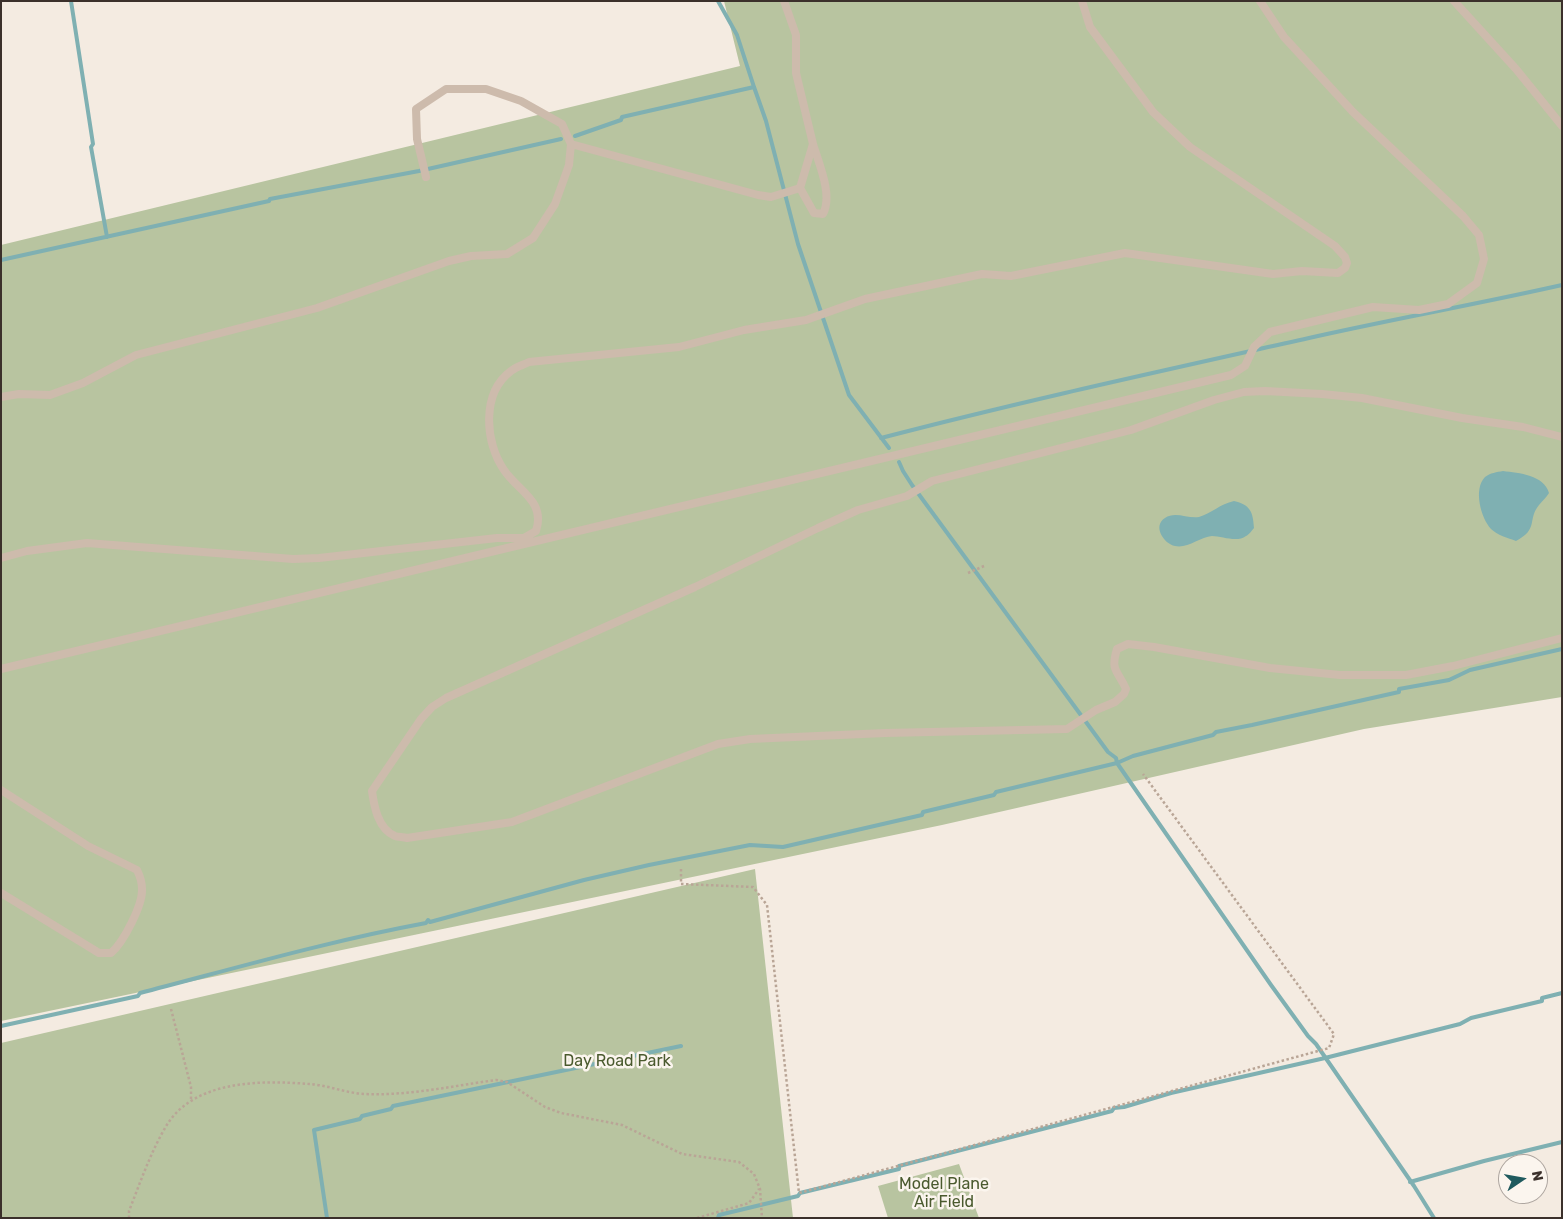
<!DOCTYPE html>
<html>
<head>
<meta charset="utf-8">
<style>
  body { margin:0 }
  #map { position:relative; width:1563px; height:1219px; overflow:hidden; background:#f4ebe1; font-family:Rubik,sans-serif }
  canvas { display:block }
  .frame { position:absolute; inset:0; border:2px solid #3b302b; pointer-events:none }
  .north { position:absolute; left:1498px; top:1154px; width:50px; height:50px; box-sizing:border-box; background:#fbf5ee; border:1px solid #aea6a0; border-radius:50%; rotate:78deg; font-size:14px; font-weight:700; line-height:20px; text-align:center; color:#3b302b }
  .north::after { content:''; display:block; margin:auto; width:18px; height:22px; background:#1f5a5e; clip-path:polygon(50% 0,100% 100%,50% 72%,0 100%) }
</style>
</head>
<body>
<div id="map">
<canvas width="1563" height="1219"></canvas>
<div class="frame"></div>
<div class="north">N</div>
</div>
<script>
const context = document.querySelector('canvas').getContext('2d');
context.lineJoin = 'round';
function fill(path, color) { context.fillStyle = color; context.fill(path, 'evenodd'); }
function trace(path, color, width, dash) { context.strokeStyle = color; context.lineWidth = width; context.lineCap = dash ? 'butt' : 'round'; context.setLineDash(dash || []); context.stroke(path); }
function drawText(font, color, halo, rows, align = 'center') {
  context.font = font + ' Rubik,sans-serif'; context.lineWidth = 5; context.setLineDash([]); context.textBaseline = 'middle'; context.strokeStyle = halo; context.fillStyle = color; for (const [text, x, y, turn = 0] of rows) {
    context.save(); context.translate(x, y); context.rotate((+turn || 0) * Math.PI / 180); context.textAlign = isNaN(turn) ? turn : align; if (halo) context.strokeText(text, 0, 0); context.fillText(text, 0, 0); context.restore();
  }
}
fill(new Path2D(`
  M724,1h838v696l-198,32 -422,96 -941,196v-776l739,-179z
  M755,869l38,349h-792v-175z
  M959,1164l20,54h-91l-10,-32z`), '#b8c4a0');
fill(new Path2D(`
  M1503,471c16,2 41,4 46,22 -3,5 -6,7 -10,12 -12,15 0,24 -23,36 -8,-3 -19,-6 -25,-12 -10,-11 -18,-40 -6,-52 5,-4 12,-5 18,-6z
  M1234,501c16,4 19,10 20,27 -2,2 -5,7 -8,8 -9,7 -24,0 -34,0 -12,1 -25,13 -37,10 -11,-2 -23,-20 -10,-28 10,-7 23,1 34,-1 13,-4 21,-13 35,-16z`), '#7fb0b2');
trace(new Path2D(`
  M71,1l22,143 -2,3 16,90
  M718,1l19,34 17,52 12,34 32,123 51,151 40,53
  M575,136l46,-16 1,-3 132,-30
  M1,260l268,-59 1,-2 149,-28 142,-32
  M881,438c142,-37 285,-68 428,-100 84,-19 169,-34 253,-53
  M899,462l4,9 9,14 196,267 8,6 1,5 154,222 37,51 8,8 98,142 20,32
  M1,1026l137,-30 2,-3c96,-25 189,-52 286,-70l2,-3 2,2 154,-42 65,-15 101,-20 33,2 139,-32 1,-3 71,-17 2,-3 121,-29 16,-7 80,-21 3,-3 36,-7 147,-33v-3l50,-9 21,-10 92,-21
  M1410,1182l74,-21 78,-19
  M327,1218l-13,-88 46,-11 2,-3 29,-7 2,-3 288,-60
  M718,1218l1,-3 79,-19 2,-3 99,-24v-3l213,-55 2,-3 10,-1 47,-14 154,-35 135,-34 11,-6 71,-17v-3l20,-5`), '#7fb0b2', 4);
trace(new Path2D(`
  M968,573l16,-7
  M681,869v15l72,3 14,18 32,288 530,-145 5,-14 -191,-260
  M171,1009l20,78v13
  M129,1218v-7c11,-28 21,-57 36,-83 27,-48 95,-48 144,-44 18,1 37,9 55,10 44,2 88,-8 132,-14l11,2 38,25 16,6 61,12 60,29 57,8 15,12 6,15 2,29
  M697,1218l52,-15 10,-14`), '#b9a596', 2.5, [2.5, 2.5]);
trace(new Path2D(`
  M784,1l12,34v38l17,71
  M1454,1l62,68 46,57
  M571,144l187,51 13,2 29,-9 13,-44c6,20 20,51 10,70l-9,-1 -14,-25
  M1,397l18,-3 31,1 33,-12 53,-28 181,-47 132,-47 22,-5 36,-2 26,-16 22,-34 14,-39 2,-21 -9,-20 -41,-23 -35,-12h-40l-30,20 1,30 9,38
  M1562,437l-39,-10 -61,-9 -100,-20 -40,-4 -57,-3 -21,1 -30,8 -83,30 -199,51 -25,15 -49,14 -40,18 -123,59 -249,111 -14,9 -11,12 -49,72c2,15 6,38 23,45 3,1 8,1 12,2l105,-16 206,-78 32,-5 135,-6 182,-4 29,-19 19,-8 9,-8 2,-5c-8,-19 -16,-17 -9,-40l11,-5 26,3 116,21 70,7h66l47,-9 109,-28
  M1,558l26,-7 60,-8 206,16 26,-1 178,-20h27l12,-7c10,-30 -18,-40 -32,-61 -19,-27 -23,-77 7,-99 5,-4 12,-6 18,-9l150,-15 65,-17 62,-10 59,-21 117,-25 29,2 114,-23 148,21 29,-3 36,2 7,-5 2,-5 -2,-6 -10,-11 -145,-99 -37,-35 -63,-85 -8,-26
  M1,669l1230,-294 14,-9 9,-19 16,-15 103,-25 46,3 29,-6 29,-21 7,-24 -5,-24 -16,-19 -110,-104 -69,-75 -24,-36
  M1,790l87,56 49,24c3,6 5,13 5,19 1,16 -19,54 -31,64h-12l-98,-60`), '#cdbbac', 8);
drawText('16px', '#4a5a2e', '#fbf5ee', [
  ["Day Road Park",617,1061],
  ["Model Plane",944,1184],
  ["Air Field",944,1202]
]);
</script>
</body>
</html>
